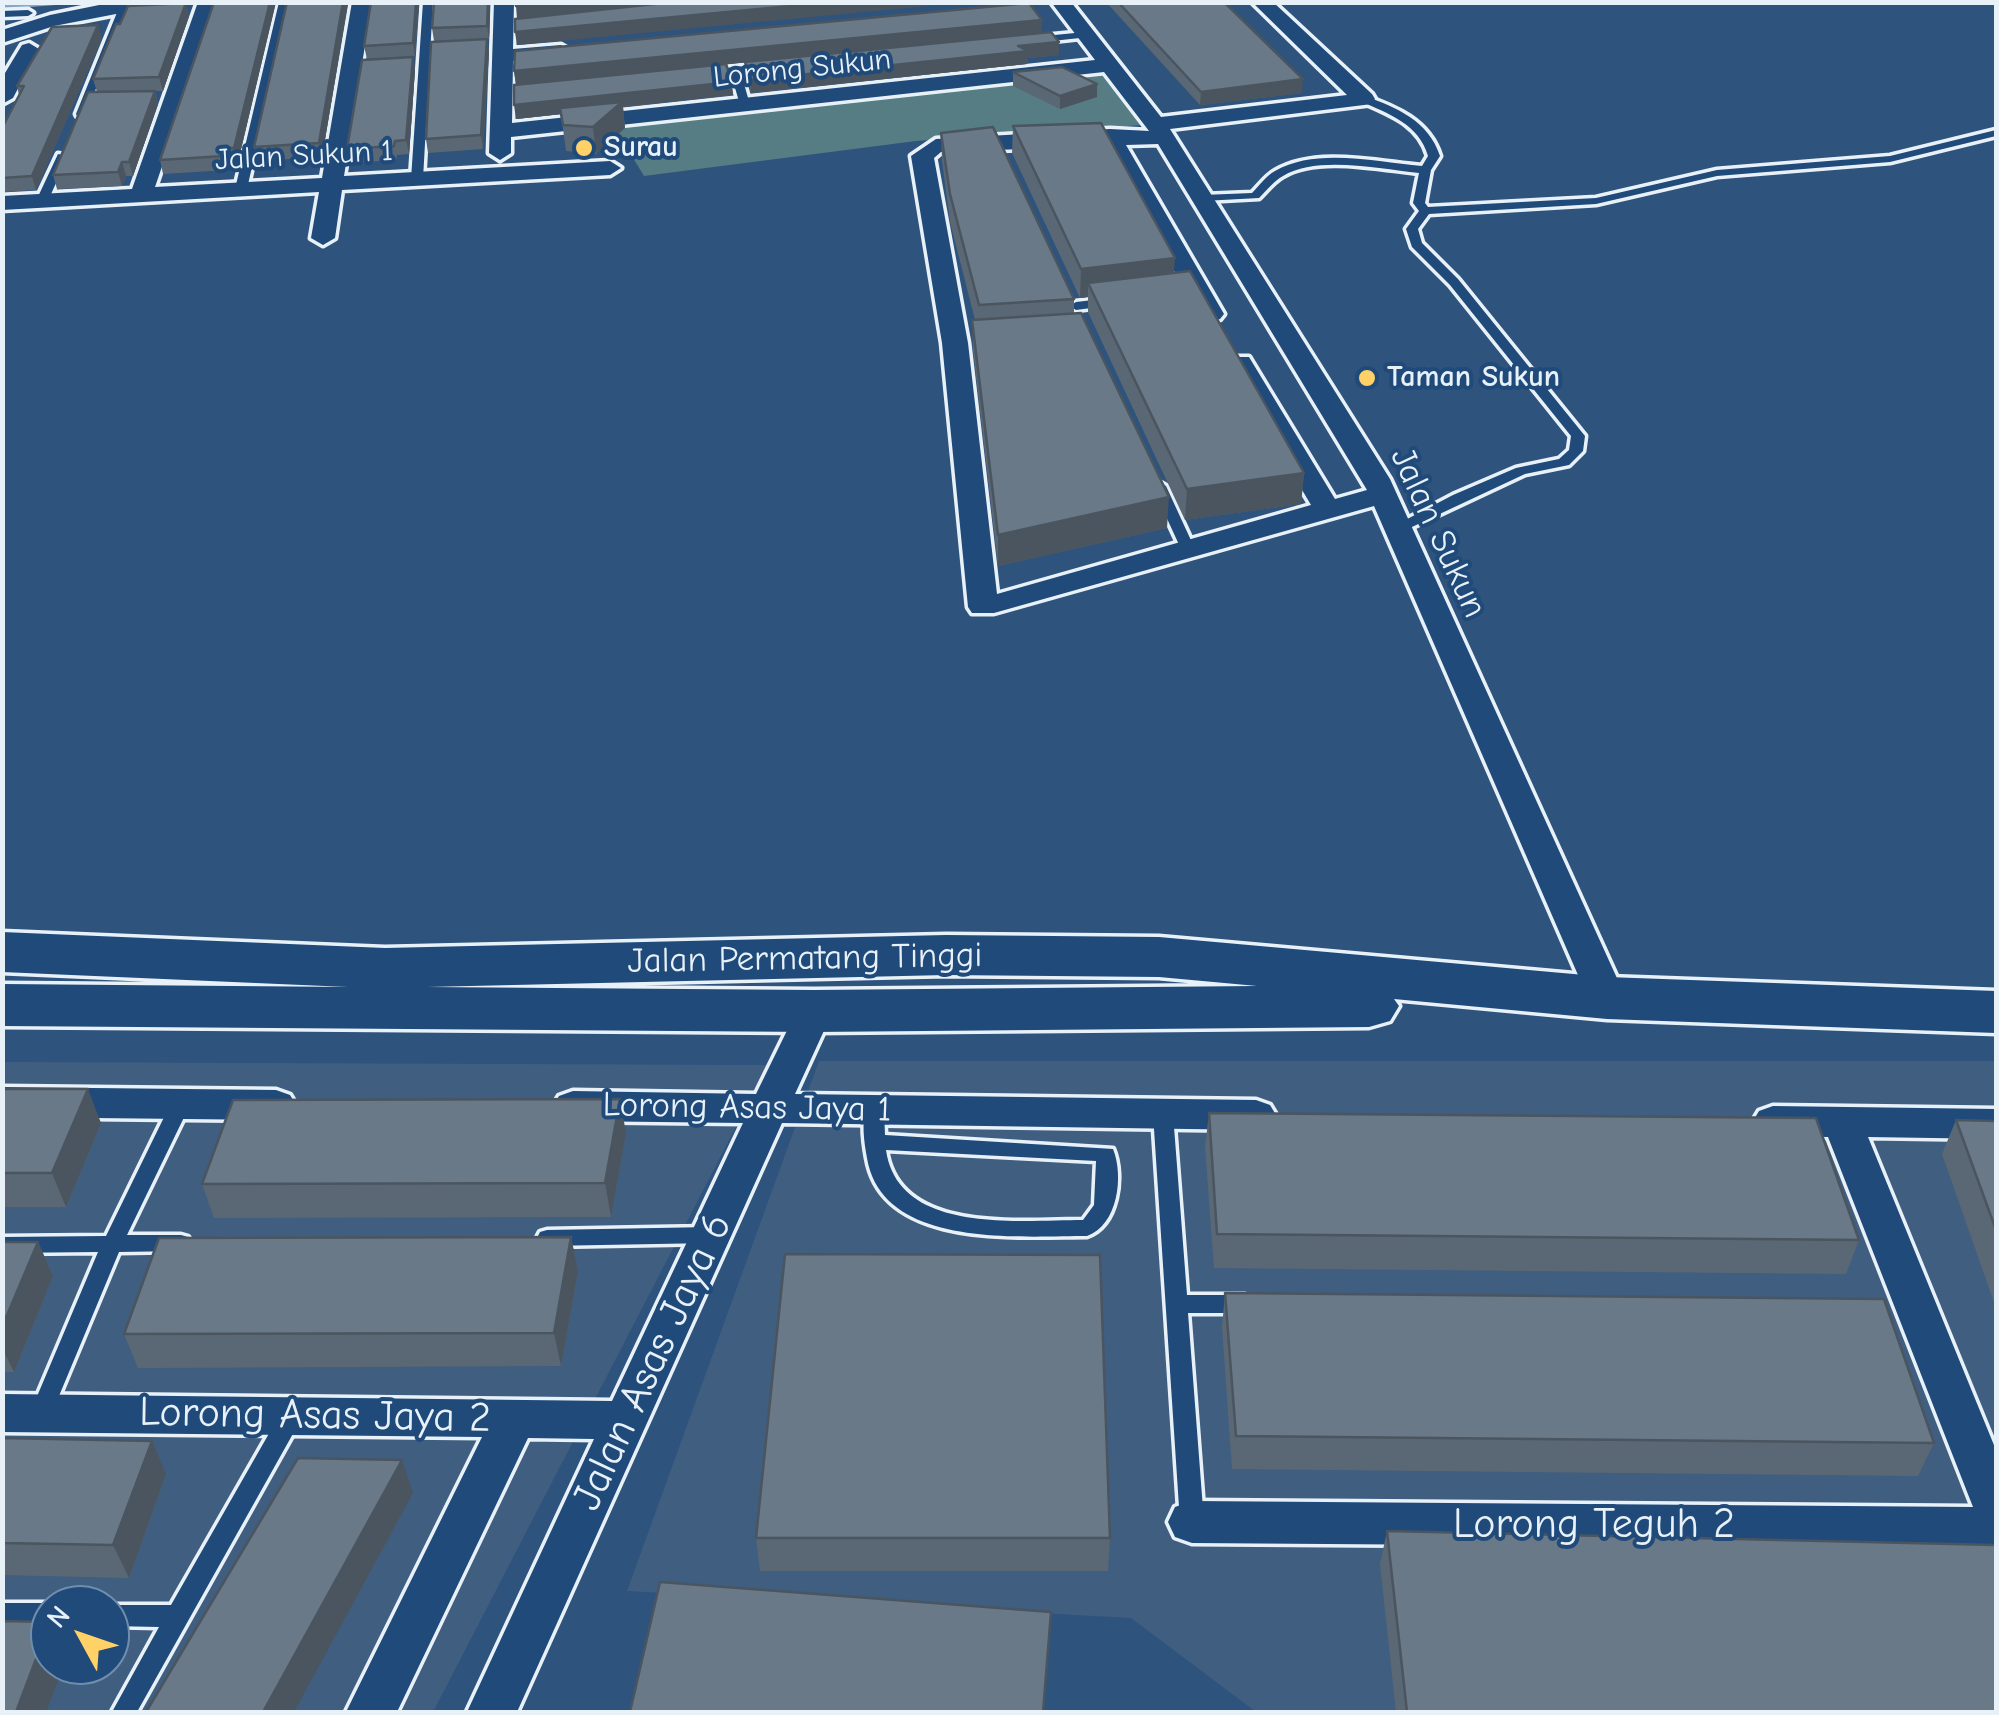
<!DOCTYPE html>
<html>
<head>
<meta charset="utf-8">
<style>
  body { margin:0 }
  #map { position:relative; width:1999px; height:1715px; overflow:hidden; background:#2e537d; font-family:"Comic Neue",sans-serif }
  canvas { display:block }
  .frame { position:absolute; inset:0; border:5px solid #e8f1f8; pointer-events:none }
  .north { position:absolute; left:30px; top:1585px; width:100px; height:100px; box-sizing:border-box; background:#1f4a7a; border:2px solid #6f8dac; border-radius:50%; rotate:310deg; font-size:28px; font-weight:700; line-height:40px; text-align:center; color:#e8f1f8 }
  .north::after { content:''; display:block; margin:auto; width:35px; height:45px; background:#ffd166; clip-path:polygon(50% 0,100% 100%,50% 72%,0 100%) }
</style>
</head>
<body>
<div id="map">
<canvas width="1999" height="1715"></canvas>
<div class="frame"></div>
<div class="north">N</div>
</div>
<script>
const context = document.querySelector('canvas').getContext('2d');
context.lineJoin = 'round';
function fill(path, color) { context.fillStyle = color; context.fill(path, 'evenodd'); }
function trace(path, color, width, dash) { context.strokeStyle = color; context.lineWidth = width; context.lineCap = dash ? 'butt' : 'round'; context.setLineDash(dash || []); context.stroke(path); }
function drawText(font, color, halo, rows, align = 'center') {
  context.font = font + ' "Comic Neue",sans-serif'; context.lineWidth = 8; context.setLineDash([]); context.textBaseline = 'middle'; context.strokeStyle = halo; context.fillStyle = color; for (const [text, x, y, turn = 0] of rows) {
    context.save(); context.translate(x, y); context.rotate((+turn || 0) * Math.PI / 180); context.textAlign = isNaN(turn) ? turn : align; if (halo) context.strokeText(text, 0, 0); context.fillText(text, 0, 0); context.restore();
  }
}
fill(new Path2D(`
  M819,1061h1177v651h-740l-125,-94 -504,-27z
  M2,1062l766,3 -335,647h-430zM50,1605h60v60h-60z`), '#405e80');
fill(new Path2D(`
  M1109,65l47,59 -240,17 -272,35 -34,-56z`), '#557d83');
trace(new Path2D(`
  M2,6l54,-4`), '#87a8c5', 6);
const lane = new Path2D(`
  M279,2h10l-42,187 -6,3 -6,-3z
  M423,2h10l-10,177 -6,3 -6,-3z
  M120,5l8,2 -42,107 -9,2 -1,-2z
  M2,11l26,-1 5,3 -5,3 -26,1z
  M1085,32l4,1v4l-55,6 -5,-3 5,-3z
  M765,64l4,1v4l-28,4 9,32 -5,3 -5,-3 -9,-31 -25,2 -5,-3 5,-3z
  M1364,96c32,11 65,25 76,60l-9,14 -6,33 3,4 168,-9 121,-28 173,-14 106,-26v6l-106,26 -173,14 -121,28 -167,10 -11,15 4,14 36,36 127,157 -2,15 -14,14 -44,9 -128,60 -5,-1v-6l61,-32 63,-27 43,-9 10,-9 2,-14 -121,-151 -38,-38 -6,-18 13,-18 -6,-8 6,-30c-39,-4 -102,-18 -136,3 -9,5 -17,15 -24,22l-56,3 -6,-3 6,-3 49,-2c7,-7 14,-17 23,-22 41,-24 102,-9 147,-5l6,-10c-9,-32 -39,-42 -68,-55l-1,-2z
  M58,154l10,2 -20,45 -10,2 -2,-2z
  M1110,298l4,1v6l-38,5 -6,-4 6,-4z
  M1159,482l7,4 29,63 -2,3 -5,1 -7,-4 -29,-63z
  M180,1098l7,2 3,5 -63,130h54l7,2 3,6 -3,6 -7,2 -62,1 -70,168 -8,3 -8,-3 -3,-7 68,-161 -96,1v-16l104,-1 64,-131 3,-5z
  M874,1103l7,2 3,5 1,25 228,14c11,27 5,76 -26,87 -67,0 -205,13 -220,-78 -3,-16 -6,-38 0,-53zM886,1150l210,11 -2,44 -11,15c-63,0 -185,15 -197,-70z
  M1163,1107l7,2 3,5 14,181h58l8,3 3,6 -3,6 -8,3h-57l16,209 -4,7 -8,3 -8,-3 -4,-7 -27,-408 3,-5z
  M711,1227l7,2 3,6 -3,6 -7,2 -164,3 -7,-2 -3,-6 3,-6 7,-2z
  M291,1406l8,3 3,7 -3,7 -162,289h-25l47,-85 -49,-1v-21h-3h64l112,-196z
  M2,1603h48l6,2h-6v20h-48z`);
const street = new Path2D(`
  M114,2h42l-9,6 -93,18 -52,17v-13l48,-15z
  M198,2h20l-63,185 167,-9 30,-176h20l-28,174 266,-15 11,7 -11,7 -268,15 -7,48 -12,7 -12,-7 8,-46 -317,18v-14l130,-7z
  M494,2h20l-1,47 48,-4 10,6 -10,6 -48,4 -1,62 583,-63 -44,-58h20l90,115 186,-22 -95,-93h21l99,92 3,5 -3,5 -202,25 220,350 236,519 -6,9 -13,4 -13,-4 -6,-9 -214,-492 -380,107h-22l-4,-6 -26,-264 -31,-187 25,-17 174,-10 39,2 -45,-59 -593,65v16l-11,7 -11,-7zM1158,144l209,346 -32,9 -86,-142h-18l-4,6 84,142 -314,89 -29,-251 -34,-185 7,-6 164,-6 93,168 13,8 9,-3 4,-5 -98,-169z
  M29,43l10,6 -26,49 -11,6v-26l20,-33z
  M814,998l13,4 6,9 -38,83 461,6 14,5 6,10 -6,10 -14,5 -474,-7 -265,589h-50l127,-273 -66,-1 -131,274h-51l136,-275 -480,-5v-38l610,7 131,-278 -170,-2 -14,-5 -6,-10 6,-10 14,-5 183,3 45,-92z
  M2,1087l274,3 14,5 6,10 -6,10 -14,5 -274,-3z
  M1773,1106l223,3v30l-128,-2 128,313v99l-804,-6 -17,-6 -7,-15 7,-15 17,-6 781,6 -145,-370 -55,-1 -14,-5 -6,-10 6,-10z`);
const highway = new Path2D(`
  M2,932l383,16 561,-13 213,2 448,40 389,14v42l-389,-14 -213,-20 5,7 -9,15 -21,6 -555,5 -812,-6v-42l346,3 -346,-15zM946,975l213,2 98,9 -443,4 -387,-3z`);
trace(lane, '#e8f1f8', 7);
trace(street, '#e8f1f8', 7);
trace(highway, '#e8f1f8', 7);
fill(lane, '#1f4a7a');
fill(street, '#1f4a7a');
fill(highway, '#1f4a7a');
fill(new Path2D(`
  M214,2h62l-38,160h-8l-3,8 -64,4 -3,-14z
  M348,2l-26,155 -65,4 -3,-14z
  M371,2h48l-4,54 -48,3 -3,-13z
  M490,2l-1,37 -55,2 -2,-13z
  M1106,2h118l78,91 -102,12z
  M186,3l3,13 -26,75h-8l3,13 -25,72h-7l-4,10 -65,3 -4,-14 44,-83 -4,-13 27,-55z
  M1042,20v13l-316,31 7,31 -110,12 2,21 -29,26 -30,-3 -5,-37 -45,5v-34l-2,-14z
  M102,38l-66,152 -34,2v-64l17,-33 -2,-9z
  M487,39l2,13 -6,97 -55,4 -2,-14z
  M1059,55l-31,3 -1,6 -276,29 -5,-18 -1,-13z
  M413,57l2,13 -6,84 -12,1 -1,5 -46,3 -3,-14z
  M1013,72l84,25 -37,12 -47,-23z
  M1013,126l161,147 130,200 -3,31 -116,16 -97,-208v-15l-8,1 -68,-145z
  M941,133l133,166v14l93,215 -169,38 -25,-216 -1,-30h3l-25,-98 -8,-62z
  M2,1089l99,34 -35,84h-64z
  M1209,1113l650,127 -13,34 -632,-6 -9,-121z
  M1956,1120l40,1v187l-54,-154z
  M626,1133l-15,84 -397,1 -12,-34z
  M571,1237l7,34 -17,95 -423,2 -14,-34z
  M2,1242h36l15,34 -39,96h-12z
  M1225,1293l709,150 -16,33 -686,-7 -10,-142z
  M2,1438l164,36 -37,104 -127,-3z
  M1387,1531l609,181h-600l-16,-148z
  M756,1538h354l-2,33h-348z`), '#5a6875');
fill(new Path2D(`
  M270,2h6l-38,160 -4,-14z
  M343,2h5l-26,155 -3,-14z
  M416,2h3l-4,54 -2,-13z
  M488,2h2l-1,37 -2,-13z
  M551,2h129l-163,17 -1,-13z
  M833,2h137l-453,43 -2,-13z
  M186,3l3,13 -26,75 -4,-14z
  M1042,20v13l-526,52 -2,-14z
  M98,25l4,13 -66,152 -4,-14z
  M487,39l2,13 -6,97 -2,-14z
  M1059,42v13l-31,3 -1,6 -276,29 -1,-13z
  M413,57l2,13 -6,84 -3,-14z
  M1303,79l-1,14 -102,12 1,-13z
  M732,82l1,13 -110,12 2,21 -29,26 -3,-27 22,-19 -99,11 -2,-14z
  M1097,84v13l-37,12v-13z
  M155,91l3,13 -25,72 -4,-14z
  M226,148l4,14 -3,8 -3,-14z
  M122,162l4,14 -4,10 -4,-14z
  M1175,258l-2,28 -85,-3v14l-8,1 1,-29z
  M1304,473l-3,31 -116,16 2,-31z
  M1169,497l-2,31 -169,38v-31z
  M88,1089l13,34 -35,84 -14,-34z
  M620,1099l6,34 -15,84 -6,-34z
  M571,1237l7,34 -17,95 -7,-33z
  M38,1242l15,34 -39,96 -12,-24v-21z
  M152,1441l14,33 -37,104 -16,-33z
  M402,1460l11,33 -119,219h-31z
  M50,1622v43h14l-18,47h-30z`), '#4a555f');
const building = new Path2D(`
  M214,2h56l-36,146h-8l-2,8 -64,4z
  M287,2h56l-24,141 -65,4z
  M371,2h45l-3,41 -49,3z
  M434,2h54l-1,24 -55,2z
  M515,2h36l-35,4z
  M673,2h160l-318,30v-13z
  M1118,2h106l79,77 -102,13z
  M186,3l-27,74 -66,2 23,-55h4l8,-18z
  M1029,3l13,17 -528,51 1,-20z
  M98,25l-66,151 -30,2v-50l22,-42h-7l35,-59z
  M1051,32l8,10 -41,4 10,5 -278,29 -5,-18z
  M487,39l-6,96 -55,4 5,-97z
  M413,57l-7,83 -11,1 -1,5 -47,3 15,-89z
  M726,64l6,18 -218,23v-20z
  M1062,67l35,17 -37,12 -47,-24z
  M155,91l-26,71h-7l-4,10 -65,3 35,-83z
  M622,102l-29,25 -30,-2 -3,-17z
  M1101,123l74,135 -94,11 -68,-143z
  M993,127l81,172 -95,6 -29,-111 -9,-61z
  M1190,271l114,202 -117,16 -99,-206z
  M1081,313l88,184 -171,38 -26,-215z
  M2,1089h86l-36,84h-50z
  M620,1099l-15,84 -403,1 31,-84z
  M1209,1113l607,5 43,122 -642,-6z
  M1956,1120l40,1v109z
  M571,1237l-17,96 -430,1 35,-96z
  M2,1242h36l-36,85z
  M785,1254l315,1 10,283h-354z
  M1225,1293l659,6 50,144 -698,-7z
  M2,1438l150,3 -39,104 -111,-2z
  M298,1458l104,2 -139,252h-117z
  M1387,1531l609,14v167h-589z
  M660,1582l391,30 -8,100h-413z
  M2,1621l48,1 -34,90h-14z`);
fill(building, '#697988');
trace(building, '#4a555f', 2.5);
for (const [x, y, r, color] of [
  [584,148,10,"#ffd166"],
  [1367,378,10,"#ffd166"]
]) { const dot = new Path2D(); dot.arc(x, y, r, 0, 2 * Math.PI); context.fillStyle = color; context.fill(dot); trace(dot, '#1f4a7a', 4); }
drawText('30px', '#e8f1f8', '#1f4a7a', [
  ["Lorong Sukun",802,69,-6],
  ["Jalan Sukun 1",304,156,-3]
]);
drawText('bold 30px', '#e8f1f8', '#1f4a7a', [
  ["Surau",604,148],
  ["Taman Sukun",1387,378]
], 'left');
drawText('35px', '#e8f1f8', '#1f4a7a', [
  ["Jalan Sukun",1438,533,65],
  ["Jalan Permatang Tinggi",805,959,-1],
  ["Lorong Asas Jaya 1",747,1108,1]
]);
drawText('42px', '#e8f1f8', '#1f4a7a', [
  ["Jalan Asas Jaya 6",653,1362,-65],
  ["Lorong Asas Jaya 2",315,1416,1],
  ["Lorong Teguh 2",1594,1525]
]);
</script>
</body>
</html>
